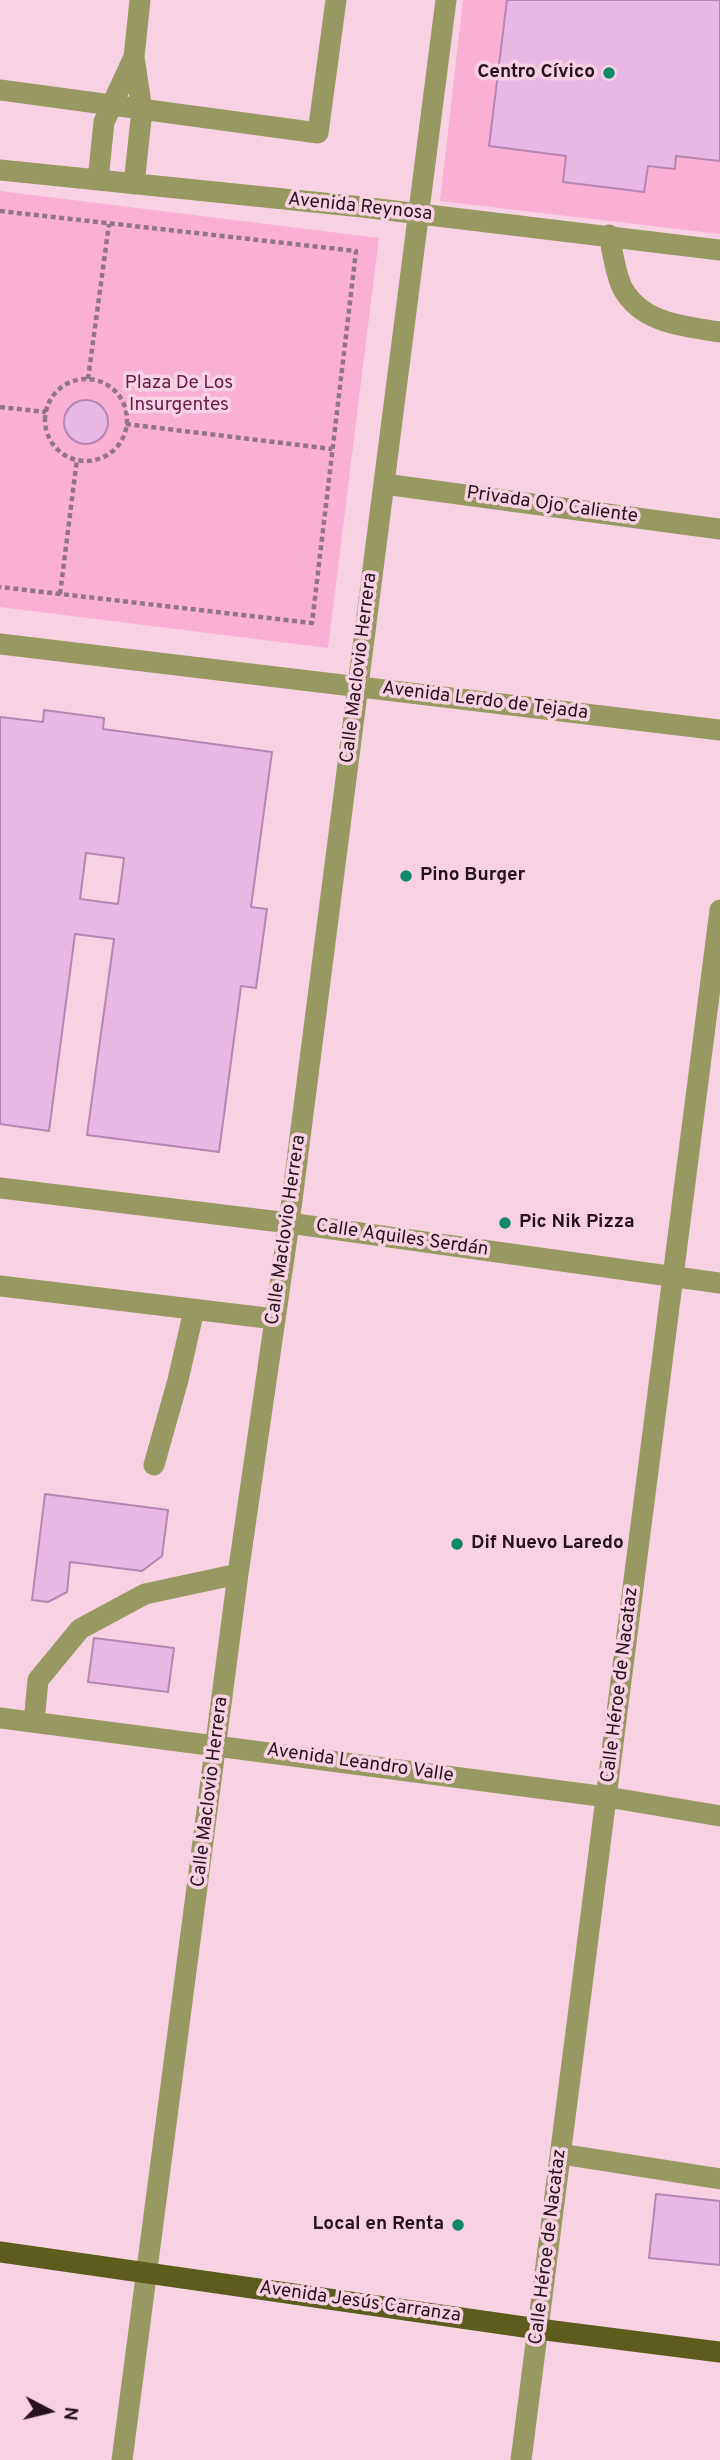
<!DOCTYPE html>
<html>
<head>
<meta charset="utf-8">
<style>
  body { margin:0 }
  #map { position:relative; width:720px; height:2460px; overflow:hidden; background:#f8d2e3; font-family:Overpass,sans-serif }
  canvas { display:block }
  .north { position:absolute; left:14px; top:2376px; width:70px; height:70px; -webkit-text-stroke:5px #f8d2e3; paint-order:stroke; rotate:97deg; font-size:19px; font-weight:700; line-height:28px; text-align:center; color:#26111c }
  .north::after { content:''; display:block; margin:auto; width:24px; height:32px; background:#26111c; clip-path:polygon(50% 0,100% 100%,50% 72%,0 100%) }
</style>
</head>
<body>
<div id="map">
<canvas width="720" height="2460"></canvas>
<div class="north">N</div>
</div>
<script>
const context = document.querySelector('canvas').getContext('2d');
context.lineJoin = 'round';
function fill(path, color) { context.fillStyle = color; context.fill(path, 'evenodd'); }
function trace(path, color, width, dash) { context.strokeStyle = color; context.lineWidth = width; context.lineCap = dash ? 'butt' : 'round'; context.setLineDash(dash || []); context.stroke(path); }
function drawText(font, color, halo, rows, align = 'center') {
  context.font = font + ' Overpass,sans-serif'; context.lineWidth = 7; context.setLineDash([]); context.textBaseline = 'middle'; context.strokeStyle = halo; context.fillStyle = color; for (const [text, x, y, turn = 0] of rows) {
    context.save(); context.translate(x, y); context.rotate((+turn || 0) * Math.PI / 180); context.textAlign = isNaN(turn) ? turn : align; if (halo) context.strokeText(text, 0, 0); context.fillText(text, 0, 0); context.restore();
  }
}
fill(new Path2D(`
  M463,0h257v234l-280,-33z
  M0,191l379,47 -51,410 -328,-41z`), '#fab0d3');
const building = new Path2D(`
  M507,0h213v161l-44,-5 -1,13 -27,-3 -4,26 -81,-10 3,-26 -77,-10z
  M64 422a22 22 0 1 1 44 0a22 22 0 1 1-44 0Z
  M44,710l60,8 -1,11 169,23 -21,155 16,2 -11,79 -15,-2 -22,166 -132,-17 27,-196 -39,-5 -26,197 -49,-7v-407l43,5zM86,853l38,5 -6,46 -38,-5z
  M45,1494l123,16 -6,46 -20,15 -72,-9 -3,30 -19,10 -16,-2z
  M94,1638l80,10 -6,44 -80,-10z
  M656,2194l64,7v64l-71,-7z`);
fill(building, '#e8b7e3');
trace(building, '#b486b0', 2);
trace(new Path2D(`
  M0,211l356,40 -44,372 -312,-36
  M88,379l21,-155
  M45 420a41 41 0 1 1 82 0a41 41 0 1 1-82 0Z
  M0,407l46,5
  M126,424l206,25
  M60,594l17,-135`), '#927482', 4.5, [5, 3.5]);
trace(new Path2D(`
  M0,90l318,43 18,-133
  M0,170l362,37 358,43
  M98,180l6,-58 30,-65
  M134,184l8,-74 -8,-53 6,-57
  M609,235c4,17 6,39 14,54 20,35 61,37 97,43
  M384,484l336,45
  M0,644l720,86
  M0,1188l289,35 431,60
  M0,1286l275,33
  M154,1465l24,-85 16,-70
  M0,1718l607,79 113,19
  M34,1722l4,-42 42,-51 65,-35 93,-20
  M561,2154l159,25
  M122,2460l116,-886 51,-351 157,-1223
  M521,2460l199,-1550`), '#989962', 21);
trace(new Path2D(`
  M0,2252l538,77 182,23`), '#5c5d1c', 21);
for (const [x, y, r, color] of [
  [609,73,7,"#10896a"],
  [406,876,7,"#10896a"],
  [505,1223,7,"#10896a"],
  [457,1544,7,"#10896a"],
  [458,2225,7,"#10896a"]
]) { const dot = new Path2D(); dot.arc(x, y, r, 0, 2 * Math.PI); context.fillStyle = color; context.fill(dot); trace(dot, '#f8d2e3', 2.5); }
drawText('bold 19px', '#26111c', '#f8d2e3', [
  ["Centro Cívico",595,73,"right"],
  ["Pino Burger",420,876],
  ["Pic Nik Pizza",519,1223],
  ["Dif Nuevo Laredo",471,1544],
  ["Local en Renta",444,2225,"right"]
], 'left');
drawText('19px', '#26111c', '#f8d2e3', [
  ["Avenida Reynosa",360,208,6],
  ["Privada Ojo Caliente",552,506,8],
  ["Calle Maclovio Herrera",360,668,-83],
  ["Avenida Lerdo de Tejada",485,702,7],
  ["Calle Maclovio Herrera",287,1230,-82],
  ["Calle Aquiles Serdán",402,1239,8],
  ["Calle Héroe de Nacataz",621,1685,-83],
  ["Avenida Leandro Valle",360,1764,8],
  ["Calle Maclovio Herrera",211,1792,-83],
  ["Calle Héroe de Nacataz",549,2247,-83],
  ["Avenida Jesús Carranza",360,2303,8]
]);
drawText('19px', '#681b47', '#f8d2e3', [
  ["Plaza De Los",179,384],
  ["Insurgentes",179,406]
]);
</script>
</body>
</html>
